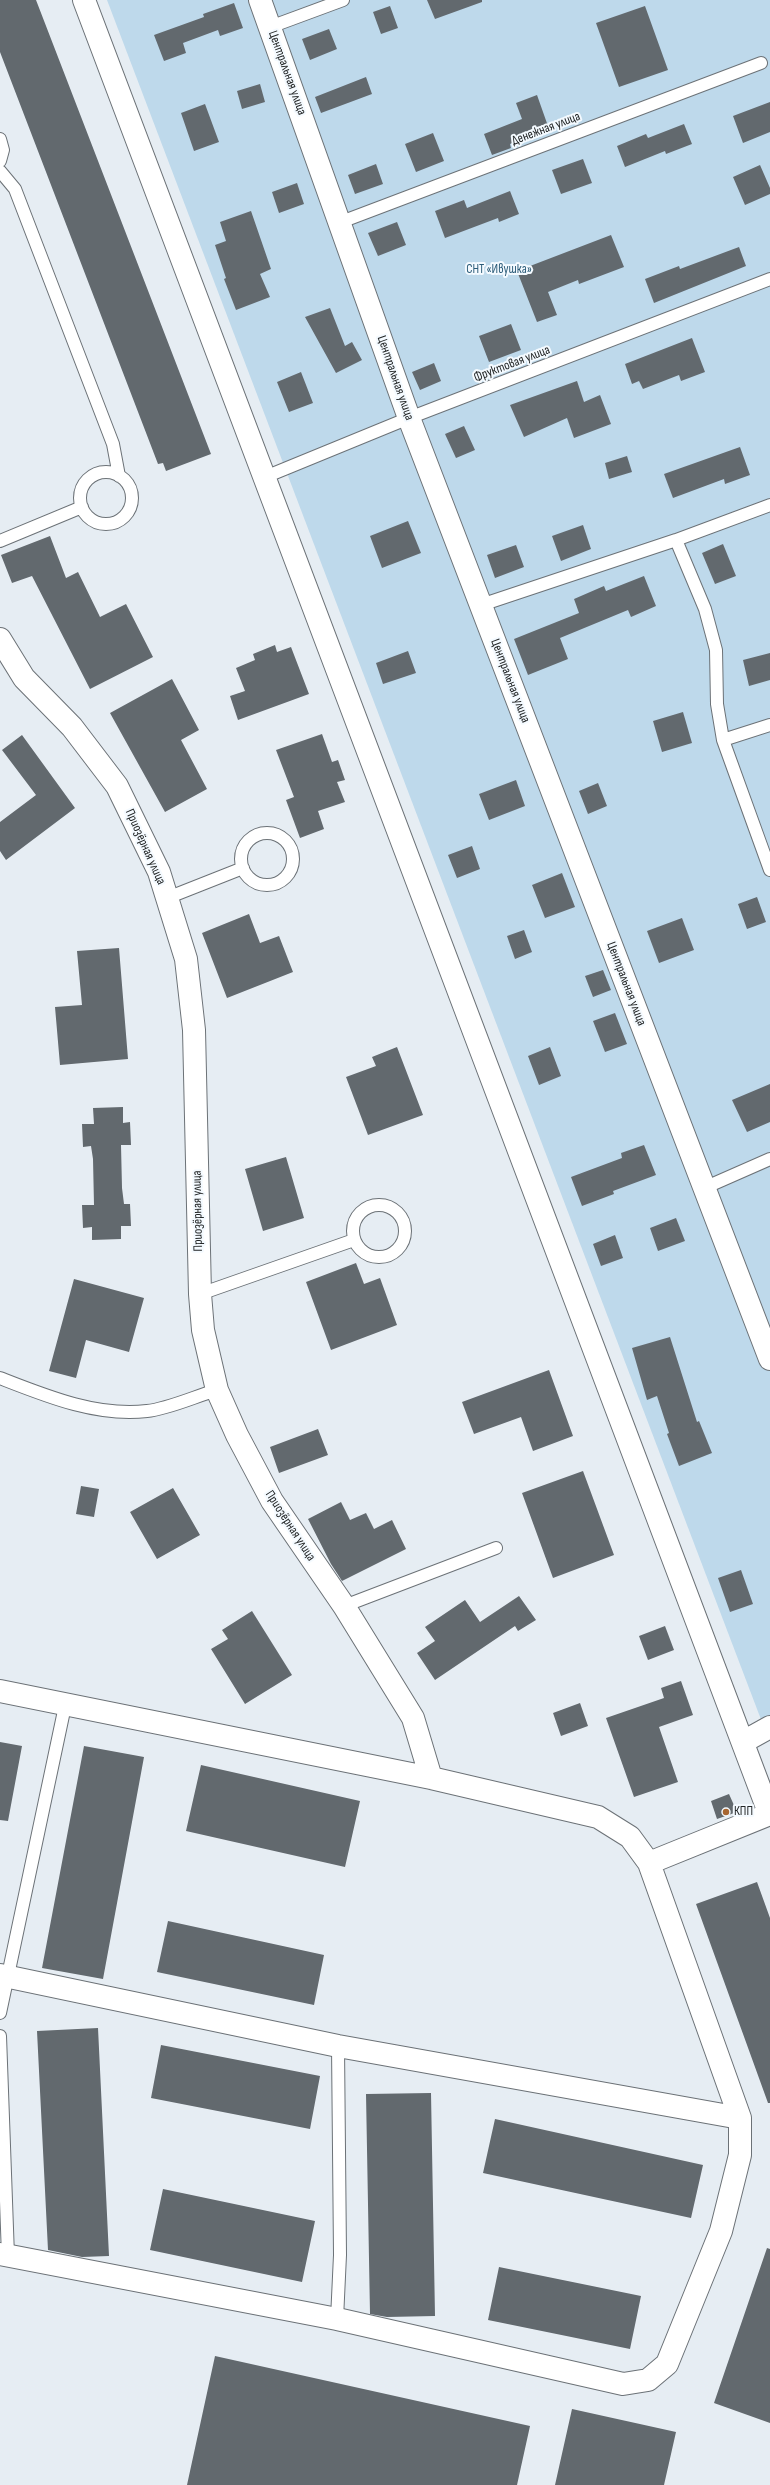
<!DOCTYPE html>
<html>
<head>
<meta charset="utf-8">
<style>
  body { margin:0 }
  canvas { display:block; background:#e6edf3 }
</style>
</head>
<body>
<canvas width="770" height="2485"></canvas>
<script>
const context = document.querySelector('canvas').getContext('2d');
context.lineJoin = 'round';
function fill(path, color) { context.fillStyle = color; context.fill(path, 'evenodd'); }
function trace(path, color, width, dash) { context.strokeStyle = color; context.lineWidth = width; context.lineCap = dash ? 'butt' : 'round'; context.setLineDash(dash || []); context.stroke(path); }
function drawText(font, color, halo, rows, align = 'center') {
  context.font = font + ' "Sofia Sans Condensed",sans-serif'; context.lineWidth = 4; context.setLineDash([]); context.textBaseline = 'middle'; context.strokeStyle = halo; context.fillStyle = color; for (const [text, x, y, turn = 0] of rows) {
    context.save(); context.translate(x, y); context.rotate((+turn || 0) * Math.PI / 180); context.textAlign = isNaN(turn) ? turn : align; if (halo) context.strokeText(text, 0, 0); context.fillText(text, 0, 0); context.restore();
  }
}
fill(new Path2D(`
  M107,0h663v1737l-5,-7z`), '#bed9eb');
fill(new Path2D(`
  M0,0h36l175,454 -45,17 -3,-8 -5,1 -158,-412z
  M427,0h55v2l-47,17z
  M234,3l9,25 -23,8 -2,-6 -35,13 3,10 -22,8 -10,-26 50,-18 -1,-3z
  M390,6l8,22 -17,6 -8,-22z
  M645,6l23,64 -49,17 -23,-64z
  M329,29l8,20 -27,11 -8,-21z
  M366,77l6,17 -51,19 -6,-16z
  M260,84l5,18 -23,7 -5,-18z
  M537,95l12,34 -39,15 1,4 -19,7 -8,-21 38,-15 -6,-16z
  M770,102v30l-27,11 -10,-27z
  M205,104l14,38 -25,9 -13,-38z
  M684,124l8,20 -26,10 -1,-3 -40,16 -8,-21 29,-12 2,4z
  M433,133l11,28 -28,11 -11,-28z
  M583,159l9,24 -31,11 -9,-24z
  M376,164l7,20 -28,10 -7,-19z
  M760,165l10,23v6l-25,11 -12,-28z
  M297,183l7,21 -25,9 -7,-21z
  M510,191l9,23 -20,8 -1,-4 -53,20 -10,-27 29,-11 3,8z
  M251,211l20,58 -11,5 10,23 -34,13 -12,-31 2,-1 -11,-33 11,-4 -6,-19z
  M397,222l9,23 -28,11 -10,-23z
  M611,235l13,32 -45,17 -1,-4 -30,12 9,23 -20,7 -20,-51z
  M739,247l7,19 -92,37 -9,-24 34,-13 1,3z
  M330,308l15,38 7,-4 10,18 -26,13 -31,-56z
  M511,324l10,26 -32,12 -10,-26z
  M692,338l13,34 -24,9 -2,-6 -36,14 -4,-8 -7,3 -7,-20z
  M434,363l7,18 -21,9 -8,-18z
  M301,372l12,31 -24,9 -12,-30z
  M577,381l7,21 16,-7 11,29 -37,14 -7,-20 -43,19 -14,-32z
  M464,426l11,24 -19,8 -11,-24z
  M740,447l10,28 -25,9 -1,-5 -51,19 -9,-24z
  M627,456l5,16 -23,7 -4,-16z
  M408,521l13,32 -39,15 -12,-32z
  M583,525l8,24 -30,12 -9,-25z
  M50,536l16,42 12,-6 22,45 26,-13 27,53 -63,32 -58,-113 -20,7 -11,-28z
  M723,544l13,32 -21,8 -13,-31z
  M516,545l8,22 -29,11 -8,-23z
  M644,576l12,30 -25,11 -3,-7 -68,28 8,21 -40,16 -14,-36 65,-26 -5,-14 30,-13 2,5z
  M275,645l2,7 14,-5 18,47 -71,26 -8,-24 15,-5 -9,-23 19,-8 -2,-6z
  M408,651l8,22 -33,11 -7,-21z
  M770,653v27l-21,6 -6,-26z
  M172,679l27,51 -18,10 26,49 -42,23 -55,-99z
  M683,712l9,31 -30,9 -9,-31z
  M322,734l10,28 6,-2 7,20 -8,2 8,20 -27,9 6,18 -24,9 -14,-38 8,-3 -18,-47z
  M22,735l53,73 -69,52 -6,-9v-29l36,-27 -34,-45z
  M516,780l9,26 -36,14 -10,-26z
  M598,783l9,23 -19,8 -9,-23z
  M472,846l8,23 -23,9 -9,-23z
  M562,873l13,34 -30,11 -13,-33z
  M757,897l9,25 -19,7 -9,-25z
  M249,914l11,29 19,-7 14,36 -66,26 -25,-65z
  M682,918l12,32 -35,13 -12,-32z
  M524,930l8,22 -17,7 -8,-23z
  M119,948l9,111 -68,6 -5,-58 27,-2 -5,-54z
  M603,970l8,20 -18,7 -8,-21z
  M615,1013l12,31 -22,8 -12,-31z
  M397,1047l26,68 -55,20 -22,-58 30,-11 -4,-9z
  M550,1047l11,29 -22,9 -11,-29z
  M770,1084v38l-23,10 -15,-32z
  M123,1107v16l7,-1 1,23h-10l1,43 2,16h6l1,22h-10v13l-29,1v-13l-9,1 -1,-23h12l-1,-46 -2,-13 -8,1 -1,-23h12l-1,-16z
  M644,1145l12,30 -43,16 1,3 -32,12 -11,-29 51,-19 -1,-5z
  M286,1157l18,61 -41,13 -18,-62z
  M676,1218l9,23 -27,10 -8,-23z
  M615,1235l8,23 -22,8 -8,-22z
  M356,1263l8,21 16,-6 17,47 -66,25 -25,-68z
  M74,1279l70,19 -15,54 -43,-12 -10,38 -27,-7z
  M670,1337l27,85 2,-1 13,32 -33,13 -12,-32 2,-1 -12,-37 -10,4 -15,-52z
  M549,1370l24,66 -40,15 -12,-34 -47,17 -12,-32z
  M318,1429l10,26 -49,18 -9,-26z
  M583,1471l31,84 -61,23 -31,-85z
  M81,1486l18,3 -5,28 -18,-3z
  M173,1488l27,47 -43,24 -27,-47z
  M341,1502l9,18 16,-7 8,16 18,-9 14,29 -64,32 -11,-17 -23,-45z
  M741,1570l12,34 -23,8 -12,-34z
  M519,1596l17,24 -18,11 -3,-5 -80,54 -18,-27 18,-12 -10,-14 40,-27 15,22z
  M252,1611l40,64 -47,29 -34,-55 17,-10 -6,-9z
  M665,1626l9,24 -26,10 -9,-24z
  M681,1681l12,34 -34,12 19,55 -44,15 -28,-79 58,-20 -3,-10z
  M580,1703l8,23 -27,10 -8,-23z
  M0,1742l22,4 -14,75 -8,-1z
  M84,1746l60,11 -41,222 -61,-11z
  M201,1765l159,36 -15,66 -159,-36z
  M729,1794l8,18 -20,7 -6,-18z
  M757,1882l13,36v185h-2l-72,-199z
  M168,1921l156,34 -10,50 -157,-33z
  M98,2028l11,228 -27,1 -34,-7 -11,-219z
  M161,2045l159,31 -10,53 -159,-31z
  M431,2093l4,223 -48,1 -17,-3 -4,-220z
  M495,2119l208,46 -12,53 -208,-45z
  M163,2189l152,32 -13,61 -152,-32z
  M767,2248l3,1v174l-56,-20z
  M499,2267l142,29 -11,53 -142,-29z
  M215,2356l315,70 -13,59h-330z
  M572,2409l104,23 -12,53h-109z`), '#62696e');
const service = new Path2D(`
  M270,27l73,-27
  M0,139l3,11 -3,11
  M0,171l15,18 98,255 6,32
  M341,222l420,-159
  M80 498a26 26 0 1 1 52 0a26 26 0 1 1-52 0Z
  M265,477l144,-59 361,-139
  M676,540l29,69 11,41 1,54 6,36 47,130
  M0,541l82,-34
  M481,605l195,-65 94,-35
  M723,740l47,-15
  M241 859a26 26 0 1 1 52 0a26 26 0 1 1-52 0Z
  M167,898l76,-30
  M704,1188l66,-29
  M353 1231a26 26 0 1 1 52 0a26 26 0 1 1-52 0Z
  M200,1294l154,-54
  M0,1378c46,18 97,39 147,33 21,-2 49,-15 70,-21
  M344,1606l152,-58
  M0,2013l65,-307
  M0,2036l8,220
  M337,2319l3,-64 -2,-209`);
const minor = new Path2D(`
  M84,0l686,1815
  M260,0l149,418 361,941
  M0,639l24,39 48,49 45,59 42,86 27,87 8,71 6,264 3,36 14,60 20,45 35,66 72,105 69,112 18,60
  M0,1691l431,87 167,39 32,20 19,26 121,-49
  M743,1742l27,-15
  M0,1975l338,71 402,72
  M0,2254l337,65 286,65 25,-4 19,-16 54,-133 19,-76v-37l-91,-255`);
trace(service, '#6c7277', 14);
trace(minor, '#6c7277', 24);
trace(service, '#fff', 12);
trace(minor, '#fff', 22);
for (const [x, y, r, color] of [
  [726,1812,4,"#a76631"]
]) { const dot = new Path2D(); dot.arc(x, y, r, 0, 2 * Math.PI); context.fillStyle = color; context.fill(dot); trace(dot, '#f4faff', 1.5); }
drawText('13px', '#222526', '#f4faff', [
  ["Центральная улица",287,73,70],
  ["Денежная улица",546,129,-21],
  ["Фруктовая улица",512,364,-21],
  ["Центральная улица",395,378,71],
  ["Центральная улица",510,681,69],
  ["Приозёрная улица",145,847,66],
  ["Центральная улица",626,984,69],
  ["Приозёрная улица",198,1211,-91],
  ["Приозёрная улица",290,1526,57]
]);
drawText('13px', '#2c5c79', '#f4faff', [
  ["СНТ «Ивушка»",499,270]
]);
drawText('13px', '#222526', '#f4faff', [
  ["КПП",734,1812]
], 'left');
</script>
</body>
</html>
